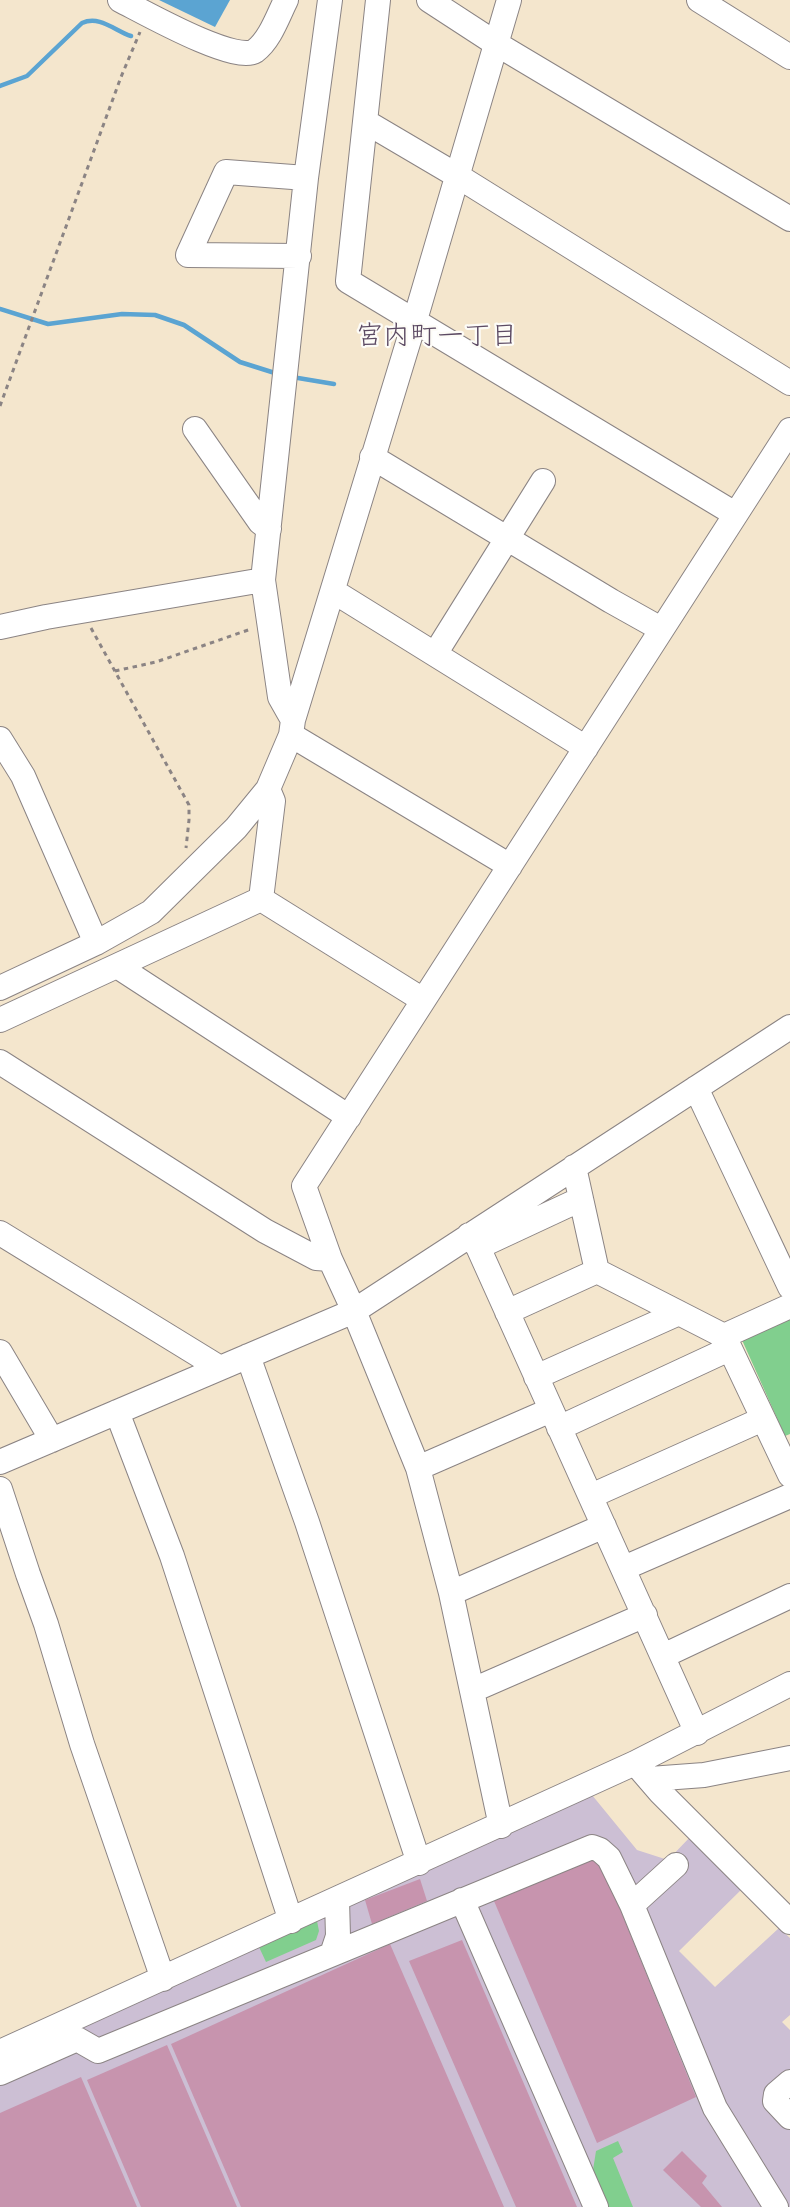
<!DOCTYPE html>
<html>
<head>
<meta charset="utf-8">
<style>
  body { margin:0 }
  canvas { display:block; background:#f4e6cd }
</style>
</head>
<body>
<canvas width="790" height="2207"></canvas>
<script>
const context = document.querySelector('canvas').getContext('2d');
context.lineJoin = 'round';
function fill(path, color) { context.fillStyle = color; context.fill(path, 'evenodd'); }
function trace(path, color, width, dash) { context.strokeStyle = color; context.lineWidth = width; context.lineCap = dash ? 'butt' : 'round'; context.setLineDash(dash || []); context.stroke(path); }
function drawText(font, color, halo, rows, align = 'center') {
  context.font = font + ' "Indie Flower","Klee One",sans-serif'; context.lineWidth = 4.5; context.setLineDash([]); context.textBaseline = 'middle'; context.strokeStyle = halo; context.fillStyle = color; for (const [text, x, y, turn = 0] of rows) {
    context.save(); context.translate(x, y); context.rotate((+turn || 0) * Math.PI / 180); context.textAlign = isNaN(turn) ? turn : align; if (halo) context.strokeText(text, 0, 0); context.fillText(text, 0, 0); context.restore();
  }
}
fill(new Path2D(`
  M592,1795l45,55 31,10 24,-25 51,53 -64,63 36,36 64,-59 11,10v77l-8,7 8,8v45l-25,23 25,28v81h-790v-146z`), '#ccbfd4');
fill(new Path2D(`
  M790,1319v115l-5,2 -43,-96z
  M317,1921l2,10 -3,9 -50,22 -7,-15z
  M618,2141l5,11 -10,6 20,49h-25l-15,-37 3,-19z`), '#81cf8e');
fill(new Path2D(`
  M159,0h71l-15,27z`), '#5ba4d2');
trace(new Path2D(`
  M0,86l27,-10 55,-53c18,-8 33,8 49,13
  M0,309l48,15 74,-10 33,1 29,10 56,37 38,12
  M292,377l42,7`), '#5ba4d2', 4.5);
fill(new Path2D(`
  M599,1857l97,240 -99,46 -103,-242z
  M420,1879l7,22 -55,23 -7,-24z
  M462,1940l115,267h-61l-107,-246z
  M390,1944l114,263h-263l-70,-163z
  M167,2045l70,162h-96l-54,-127z
  M81,2077l56,130h-137v-94z
  M682,2151l25,25 -5,7 20,24h-21l-38,-37z`), '#c794ae');
const minor = new Path2D(`
  M120,0c22,11 115,64 135,51 15,-11 23,-35 31,-51
  M378,0l-30,281 387,233
  M429,0l66,43 295,176
  M699,0l91,57
  M366,122l90,53 334,208
  M299,256l-111,-1 38,-83 80,6
  M195,429l65,93 9,7
  M372,457l239,144 50,28
  M333,591l253,157
  M0,627l46,-10 217,-37
  M435,654l108,-173
  M293,720l-13,-23 -17,-117 43,-402 24,-178
  M291,735l219,131
  M0,739l23,37 73,167
  M268,789l5,12 -12,98 162,101
  M117,966l232,151
  M0,988l96,-45 55,-31 85,-84 32,-39 23,-54 2,-15 122,-400 94,-320
  M0,1020l261,-121
  M0,1062l265,169 51,27 14,1
  M696,1088l94,199
  M574,1167l23,104 127,65 66,139
  M0,1233l220,135
  M469,1235l9,12 219,486
  M478,1247l103,-48
  M507,1312l90,-41
  M724,1336l66,-30
  M0,1352l52,88
  M248,1356l59,166 112,341
  M536,1377l143,-64
  M117,1412l55,144 119,365
  M559,1428l170,-79
  M0,1462l354,-151 436,-284
  M418,1468l133,-58
  M0,1489l28,85 18,50 36,120 81,235
  M591,1496l172,-77
  M624,1568l166,-72
  M451,1593l153,-67
  M663,1656l127,-60
  M473,1690l172,-75
  M635,1763l25,29 130,130
  M650,1779l54,-4 86,-17
  M501,1826l-50,-233 -33,-125 -64,-157 -24,-52 -26,-73 486,-756
  M462,1900l134,307
  M632,1905l44,-40
  M332,1954l6,-18 -1,-36
  M0,2052l635,-289 155,-79
  M0,2073l77,-34 21,12 494,-204 8,3 9,8 23,47 83,203 61,99
  M790,2082l-14,12 -1,7 15,16`);
trace(minor, '#8b8484', 26);
trace(new Path2D(`
  M0,406l121,-329 19,-45
  M91,628l98,177v15l-3,28
  M115,671l41,-9 95,-33`), '#8b8484', 3, [4.5, 4.5]);
trace(minor, '#fff', 24);
drawText('27px', '#5c4a63', '#fdfcf7', [
  ["宮内町一丁目",437,340]
]);
</script>
</body>
</html>
